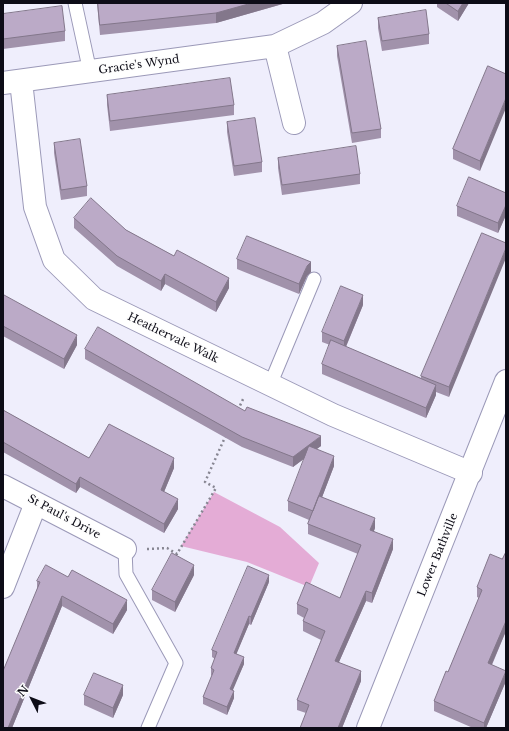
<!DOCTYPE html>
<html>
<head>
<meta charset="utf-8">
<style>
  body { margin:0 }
  #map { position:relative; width:509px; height:731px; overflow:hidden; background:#efeefc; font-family:"Libre Baskerville",serif }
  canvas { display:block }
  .frame { position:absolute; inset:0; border:4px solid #0d0c17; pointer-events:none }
  .north { position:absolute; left:12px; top:679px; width:40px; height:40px; -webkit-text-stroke:3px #fdfdfd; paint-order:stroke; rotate:312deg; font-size:11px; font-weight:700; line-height:16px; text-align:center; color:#0d0c17 }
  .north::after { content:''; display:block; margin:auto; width:14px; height:18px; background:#0d0c17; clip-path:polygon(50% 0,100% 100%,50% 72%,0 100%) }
</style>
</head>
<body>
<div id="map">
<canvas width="509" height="731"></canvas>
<div class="frame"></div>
<div class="north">N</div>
</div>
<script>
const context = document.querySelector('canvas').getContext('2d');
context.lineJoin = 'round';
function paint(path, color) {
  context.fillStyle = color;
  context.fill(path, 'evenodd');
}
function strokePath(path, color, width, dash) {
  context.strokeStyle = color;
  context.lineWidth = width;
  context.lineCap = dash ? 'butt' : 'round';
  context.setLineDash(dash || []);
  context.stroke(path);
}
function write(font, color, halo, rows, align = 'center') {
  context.font = font + ' "Libre Baskerville",serif';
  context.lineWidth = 3;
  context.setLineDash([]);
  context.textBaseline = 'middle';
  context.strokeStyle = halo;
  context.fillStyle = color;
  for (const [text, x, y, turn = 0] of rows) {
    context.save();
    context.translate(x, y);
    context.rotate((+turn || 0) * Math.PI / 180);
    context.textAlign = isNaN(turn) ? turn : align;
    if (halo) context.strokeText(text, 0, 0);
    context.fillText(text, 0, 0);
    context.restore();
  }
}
paint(new Path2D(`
  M214,492L280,527L319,563L309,587L247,562L181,546Z`), '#e4acd6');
const lane = new Path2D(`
  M75,3L90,72
  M270,385L314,279
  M125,549L126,574L176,663L148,728`);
const street = new Path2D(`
  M275,46L294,123
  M21,81L35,207L54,260L94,299L333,415L471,473
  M3,83L275,46L323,23L351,3
  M3,486L125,549
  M3,587L36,503`);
const secondary = new Path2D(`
  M368,728L506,381`);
strokePath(lane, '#9b99b8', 15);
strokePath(street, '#9b99b8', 24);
strokePath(secondary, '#9b99b8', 24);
strokePath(new Path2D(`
  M238,410L244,397
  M147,549L167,548L177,554L216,488L205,482L226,435`), '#878692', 2.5, [2, 3]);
strokePath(lane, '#fff', 13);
strokePath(street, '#fff', 22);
strokePath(secondary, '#fff', 22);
paint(new Path2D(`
  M97,3H286L216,23L100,35Z
  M437,3H469L458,21L437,7Z
  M3,14L65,31V41L3,49Z
  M378,18L429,34V44L382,51L378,28Z
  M337,46L381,129V138L352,143L337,56Z
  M488,66L480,171L453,159V149Z
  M107,95L234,105V115L110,131L107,105Z
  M227,122L262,162V172L234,176L227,132Z
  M54,143L87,186V196L61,200L54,153Z
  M278,158L360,174V184L282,195L278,168Z
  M506,193V215L498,233L457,216V206Z
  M74,218L126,230L174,256L229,288L216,312L165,284L161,291L117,266L74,228Z
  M482,233L449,397L436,392V395L426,418L322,374V364L330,345L322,342V332L363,305L346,347L421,378V376Z
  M237,259L311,272L307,276L299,294L237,269Z
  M3,297L77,345L64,369L3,336Z
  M85,349L245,411L321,446L316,449L334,466L322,497L375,528L374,531L393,549L372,603L366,601L339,662L361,681L342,728H300L306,713L297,710V700L321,640L303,631V621L304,618L297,614V604L340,598L358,554L308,534V524L309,520L288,511V501L305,458L293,467L242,447L85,359Z
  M3,410L89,458L174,468L164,492L178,509L164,533L80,487L76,493L3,452Z
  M506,552V631L492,665L506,681L486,728H473L434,711V701L448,672L479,598L477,597V587L502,559Z
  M194,575L175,612L152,600V590Z
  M37,581L127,610L113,634L62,606L12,728H3L37,589Z
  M269,582L251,625L249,624L236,654L244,664L232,690L234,698L227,715L203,704V697L212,676L211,675V668L215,659L212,657V650Z
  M84,695H123L113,718L84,705Z`), '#a192ab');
paint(new Path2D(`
  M252,3H286L216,23V13Z
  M463,3H469L458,21V11Z
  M506,98V108L480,171V161Z
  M506,205V215L498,233V223Z
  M506,248V258L449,397V387Z
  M311,262V272L307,276L299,294V284L307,266Z
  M165,274V284L161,291V281Z
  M229,278V288L216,312V302Z
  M363,295V305L344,351V341Z
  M77,335V345L64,369V359Z
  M436,385V395L426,418V408Z
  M321,436V446L293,467V457Z
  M334,456V466L313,521V511Z
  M174,458V468L161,499V490Z
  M80,477V487L76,493V484Z
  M178,499V509L164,533V524Z
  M375,518V528L370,540V530Z
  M393,539V549L372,603V593Z
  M194,565V575L175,612V602Z
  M269,575V582L251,625V617Z
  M366,591V601L335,671V661Z
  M62,596V606L12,728H8Z
  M127,600V610L113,634V624Z
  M249,616V624L234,660V653Z
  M506,621V631L488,673V663Z
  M244,657V664L230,697V689Z
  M361,671V681L342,728H338Z
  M506,671V681L486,728H484V723Z
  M123,685V695L113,718V708Z
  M234,691V698L227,715V707Z`), '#83778b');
const building = new Path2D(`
  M98,3H252L216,13L100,25Z
  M446,3H463L458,11Z
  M62,6L65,31L3,39V14Z
  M426,10L429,34L382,41L378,18Z
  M366,41L381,129L352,133L337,46Z
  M488,66L506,74V98L480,161L453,149Z
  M230,78L234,105L110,121L107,95Z
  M255,118L262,162L234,166L227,122Z
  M80,139L87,186L61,190L54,143Z
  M356,146L360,174L282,185L278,158Z
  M469,177L506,193V205L498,223L457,206Z
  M91,198L126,230L174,256L177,250L229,278L216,302L165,274L161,281L117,256L74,218Z
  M482,233L506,243V248L449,387L421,376Z
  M247,236L311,262L307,266L299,284L237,259Z
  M341,286L363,295L344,341L322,332Z
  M4,295L77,335L64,359L3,326V297Z
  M98,327L245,411L247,407L321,436L293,457L242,437L85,349Z
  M331,340L436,385L426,408L322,364Z
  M3,410L89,458L109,424L174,458L161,490L178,499L164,524L80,477L76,484L3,442Z
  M309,446L334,456L313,511L288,501Z
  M319,496L375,518L370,530L393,539L372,593L366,591L335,661L361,671L338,728H300L309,705L297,700L325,631L303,621L308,609L297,604L306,582L340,598L361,545L308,524Z
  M506,552V621L488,663L506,671L484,723L434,701L446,671L448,672L482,590L477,587L490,554L502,559Z
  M172,553L194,565L175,602L152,590Z
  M46,565L68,577L72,570L127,600L113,624L62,596L8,728H3V671L40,582L37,581Z
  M248,566L269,575L251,617L249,616L234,653L244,657L230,689L234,691L227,707L203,697L214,670L211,668L217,652L212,650Z
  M94,673L123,685L113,708L84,695Z`);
paint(building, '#bbaac7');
strokePath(building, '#83778b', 1);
write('11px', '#0d0c17', '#fdfdfd', [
  ["Gracie's Wynd",139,65,-8],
  ["Heathervale Walk",173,338,26],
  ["St Paul's Drive",64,517,28],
  ["Lower Bathville",438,555,-68]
]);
</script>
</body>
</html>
